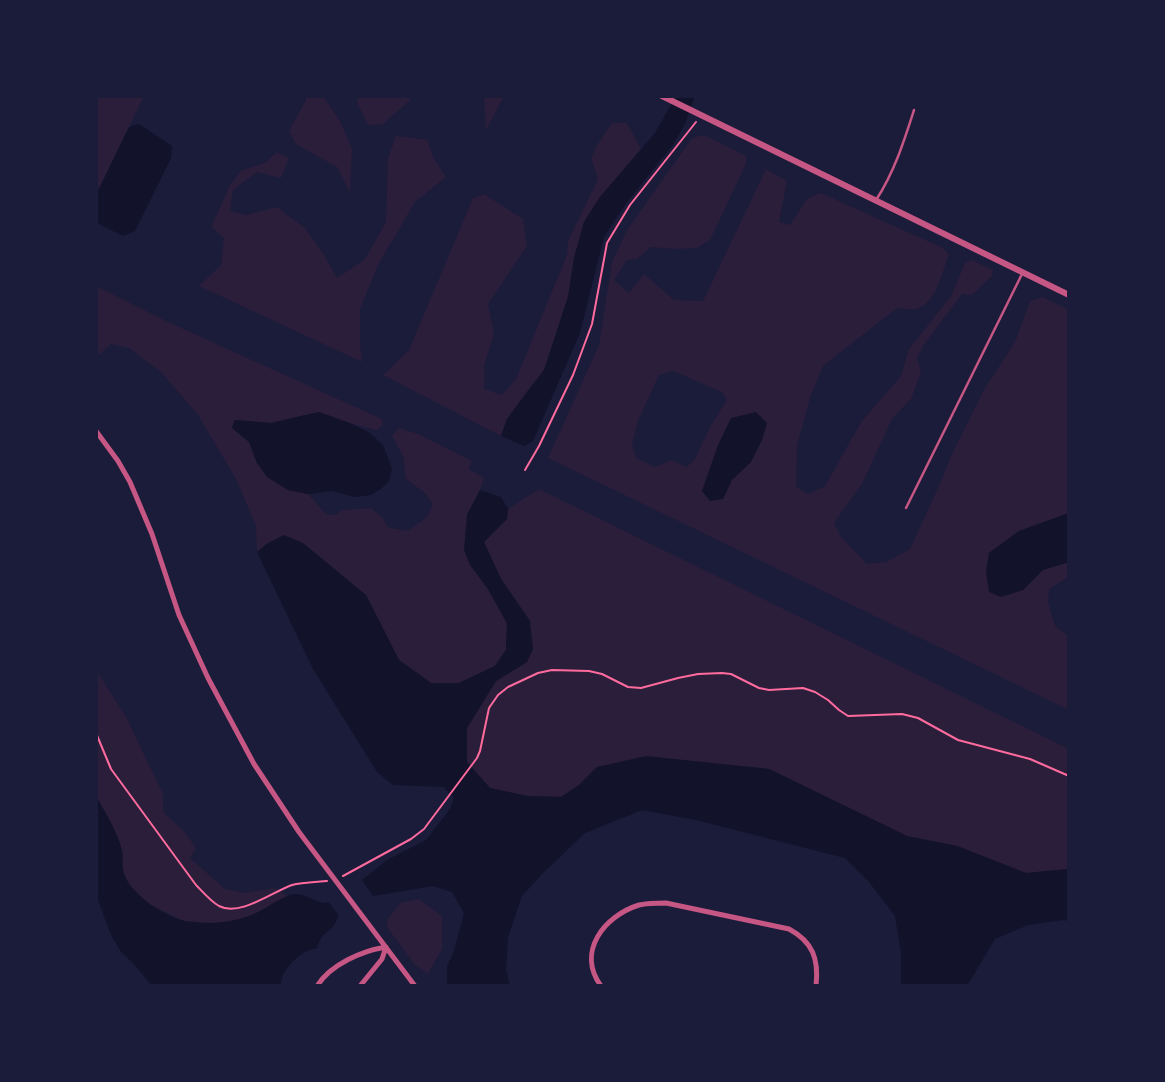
<!DOCTYPE html>
<html>
<head>
<meta charset="utf-8">
<style>
  body { margin:0 }
  #map { position:relative; width:1165px; height:1082px; overflow:hidden; background:#1b1b3a; font-family:Lato,sans-serif }
  canvas { display:block }
  .frame { position:absolute; inset:0; border:98px solid #1b1b3a; pointer-events:none }
</style>
</head>
<body>
<div id="map">
<canvas width="1165" height="1082"></canvas>
<div class="frame"></div>
</div>
<script>
const context = document.querySelector('canvas').getContext('2d');
context.lineJoin = 'round';
function paint(path, color) {
  context.fillStyle = color;
  context.fill(path, 'evenodd');
}
function strokePath(path, color, width, dash) {
  context.strokeStyle = color;
  context.lineWidth = width;
  context.lineCap = dash ? 'butt' : 'round';
  context.setLineDash(dash || []);
  context.stroke(path);
}
paint(new Path2D(`
  M96,96H144L96,195Z
  M307,96H323L340,121L352,149L350,193L337,167L296,144L289,131L305,102Z
  M359,96H412L408,102L383,124L368,125L357,102Z
  M484,96H504L486,130Z
  M612,123H627L641,149L600,197L584,222L574,258L568,297L544,370L527,391L507,419L501,436L383,375L409,350L473,198L484,194L523,219L527,246L488,304L494,334L484,366V389L502,395L516,379L567,255L568,241L598,179L591,159L596,147Z
  M704,135L746,156V164L710,240L697,248L674,249L651,247L637,259L627,260L614,280L629,293L644,274L674,300L703,301L766,169L787,181L779,222L790,225L807,199L821,193L943,248L949,254C943,270 937,299 921,307C914,311 905,309 897,308L823,366L810,398L797,446L796,486L808,494L825,486L861,422L901,376L909,349L951,296L965,263L971,260L993,270L992,276L972,295L962,294L923,346L917,358L921,372L911,399L892,419L862,484L834,523L841,537L867,564L886,562L910,549L943,477L950,458L985,388L1015,342L1030,301L1043,297L1069,310V513L1019,531L989,553L1023,590L1043,570L1069,562V577L1049,589L1048,602L1055,626L1069,637V710L548,458L599,345L612,262L627,230L692,138ZM673,371L722,392L727,400L710,427L695,459L687,467L671,460L655,467L636,458L632,444L638,421L659,375Z
  M396,136L427,140L434,159L446,177L415,202L378,265L360,309V345L362,362L199,286L221,265L224,238L211,227L230,185L242,170L265,163L277,152L289,158L281,178L257,172L233,190L230,211L246,215L277,207L305,228L324,255L337,278L365,259L386,222L388,158Z
  M96,286L168,322L382,419L383,425L376,430L352,424L319,412L271,423L235,420L232,428L249,442L257,463L288,490L308,494L326,514L335,515L342,510L371,508L383,518L387,527L408,531L427,517L433,504L425,493L405,478L404,458L392,436L399,428L418,434L472,461L469,469L484,478L480,490L467,515L470,565L488,589L507,624L506,650L495,666L459,683H431L399,660L366,595L268,543L257,552L256,526L236,479L198,415L161,372L129,348L111,344L96,357Z
  M539,489L1069,749V869L1026,873L957,846L907,836L769,769L745,766L597,767L579,785L561,797L527,796L490,788L467,762V728L496,681L527,662L530,621L501,579L484,542L507,519L508,509Z
  M96,670L126,717L163,794V812L184,831L196,848L190,858L225,889L245,893L274,888L287,896L251,916L230,922L214,923L184,921L149,904L131,887L126,878L122,868L123,853L120,844L96,796Z
  M419,899L442,916V949L428,974L415,965L387,927L388,919L400,903Z`), '#2a1e3b');
paint(new Path2D(`
  M676,96H695L684,126L672,146L624,206L604,237L580,333L533,441L524,446L501,436L507,419L544,370L568,297L574,258L584,222L600,197L655,133Z
  M139,124L172,146L171,158L135,231L123,236L99,224L96,220V195L129,127Z
  M319,412L352,424L370,433L383,445L392,469L389,481L382,488L371,495L354,497L333,491L308,494L288,490L267,477L257,463L249,442L232,428L235,420L271,423Z
  M756,412L767,423L762,440L751,462L732,480L723,499L710,501L702,491L718,445L731,418Z
  M480,490L501,497L508,509L507,519L484,542L501,579L530,621L533,649L527,662L496,681L467,728V762L490,788L527,796L561,797L579,785L597,767L646,756L769,769L907,836L957,846L1026,873L1069,869V921L1063,920L1028,925L995,939L967,986H901V953L895,916L869,882L845,858L696,820L642,810L585,833L542,874L522,896L508,937L506,970L510,986H447V967L454,951L464,913L452,892L433,886L373,896L362,880L387,860L426,840L450,809L454,798L444,787L393,785L377,772L313,669L257,552L268,543L284,535L303,543L366,595L399,660L431,683H459L495,666L506,650L507,623L488,589L470,565L464,550L467,515Z
  M1069,513V562L1043,570L1023,590L1001,597L989,592L986,571L989,553L1019,531Z
  M96,796C105,812 116,829 121,847C124,857 121,867 125,877C134,896 165,917 185,921C207,925 229,923 249,916C264,911 275,900 290,895C305,890 318,907 329,902L338,915C335,931 324,931 320,940C318,943 318,946 317,948C313,949 308,950 305,952C294,958 280,973 281,986H152L133,963L121,952L111,935L96,895Z`), '#12122b');
strokePath(new Path2D(`
  M525,470L539,446L573,375L592,324L607,243L630,205L696,122
  M96,733L111,769L196,885C203,892 210,901 219,906C240,917 272,892 292,885C302,882 316,882 327,881
  M343,876L411,839L424,829L477,758L480,751L489,708L498,695L508,687L538,673L552,670L589,671L602,674L628,687L641,688L678,678L698,674L722,673L731,674L759,688L769,690L803,688L815,692L828,700L839,710L848,716L902,714L918,718L958,740L1030,759L1069,776`), '#ff6b9d', 2);
strokePath(new Path2D(`
  M876,200C894,173 904,141 914,110
  M906,508L1022,274`), '#c65784', 2.5);
strokePath(new Path2D(`
  M96,431L118,461L130,482L152,534L179,615L208,678L254,764L299,832L415,986
  M317,986C331,964 362,951 386,947L382,959L360,986
  M601,986C576,952 604,916 639,905C648,903 657,903 666,903L789,929C813,942 819,959 816,986`), '#c65784', 5);
strokePath(new Path2D(`
  M662,96L1069,295`), '#c65784', 6);
</script>
</body>
</html>
